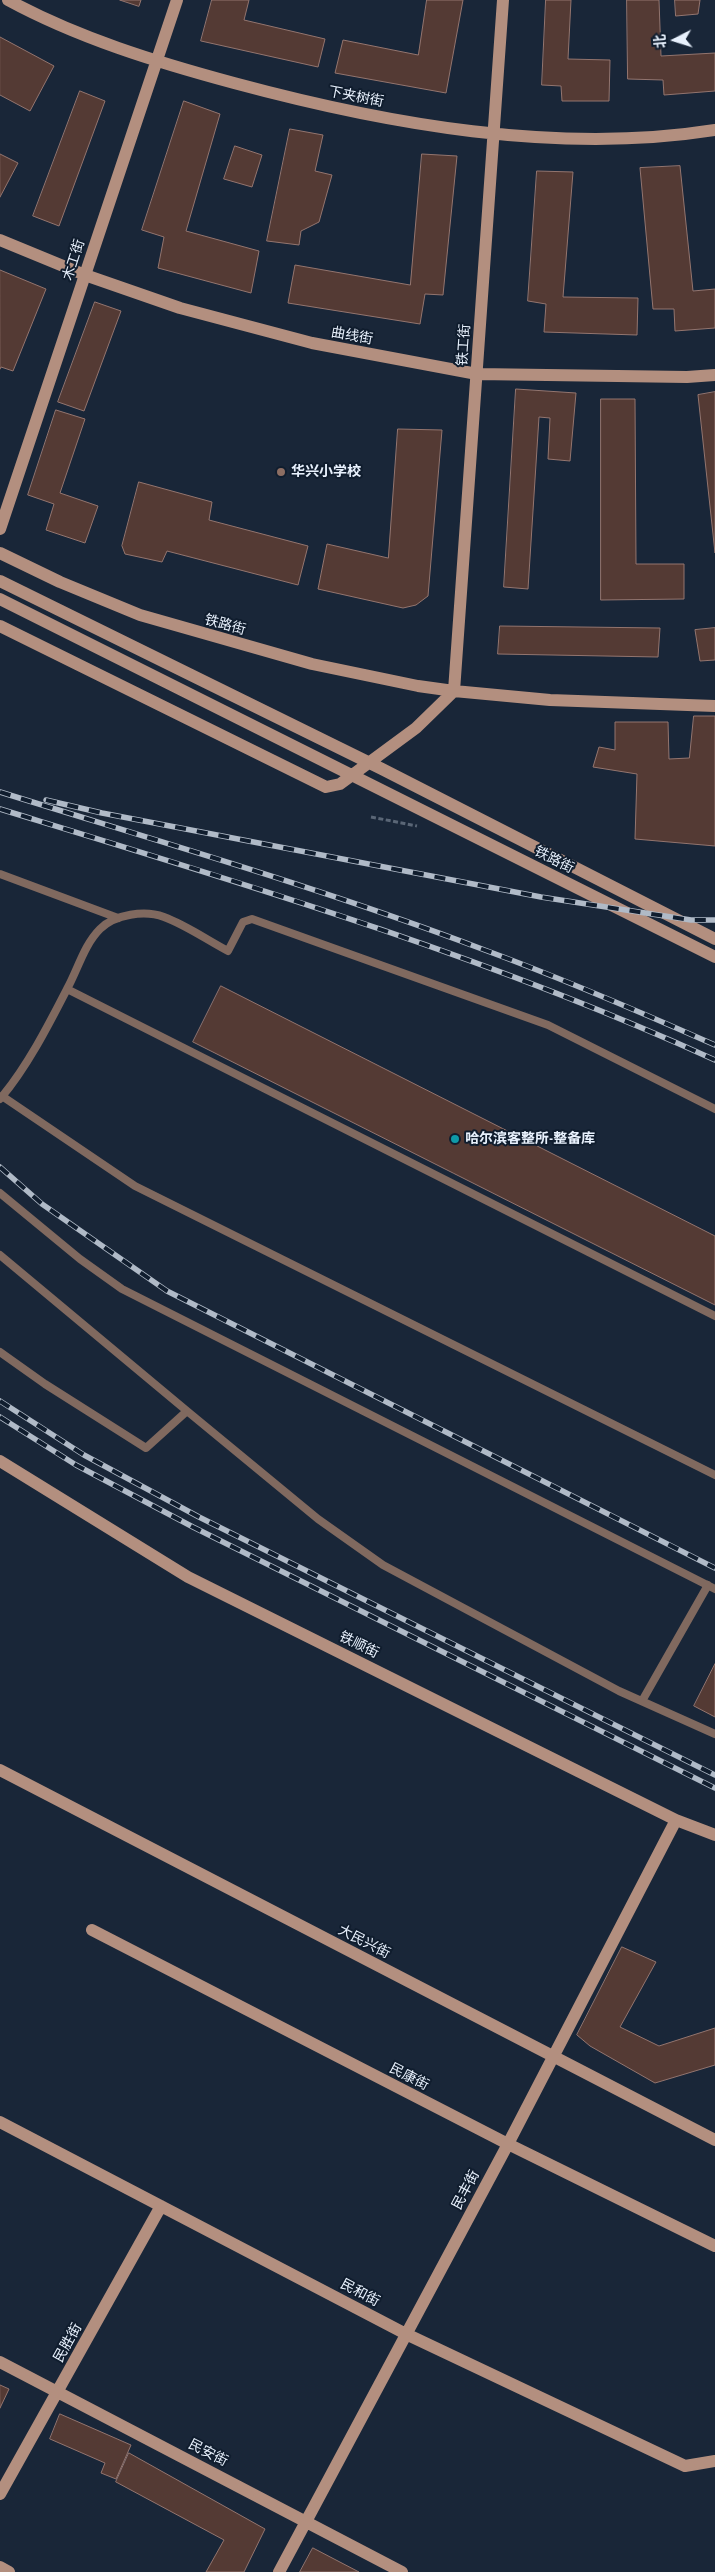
<!DOCTYPE html>
<html>
<head>
<meta charset="utf-8">
<style>
  body { margin:0 }
  #map { position:relative; width:715px; height:2572px; overflow:hidden; background:#192638; font-family:"PT Sans Narrow","Noto Sans SC",sans-serif }
  canvas { display:block }
  .north { position:absolute; left:650px; top:15px; width:50px; height:50px; -webkit-text-stroke:4px #101d2e; paint-order:stroke; rotate:265deg; font-size:14px; font-weight:700; line-height:20px; text-align:center; color:#e8f1fd }
  .north::after { content:''; display:block; margin:auto; width:18px; height:22px; background:#e8f1fd; clip-path:polygon(50% 0,100% 100%,50% 72%,0 100%) }
</style>
</head>
<body>
<div id="map">
<canvas width="715" height="2572"></canvas>
<div class="north">北</div>
</div>
<script>
const context = document.querySelector('canvas').getContext('2d');
context.lineJoin = 'round';
function paint(path, color) {
  context.fillStyle = color;
  context.fill(path, 'evenodd');
}
function strokePath(path, color, width, dash) {
  context.strokeStyle = color;
  context.lineWidth = width;
  context.lineCap = dash ? 'butt' : 'round';
  context.setLineDash(dash || []);
  context.stroke(path);
}
function write(font, color, halo, rows, align = 'center') {
  context.font = font + ' "PT Sans Narrow","Noto Sans SC",sans-serif';
  context.lineWidth = 4;
  context.setLineDash([]);
  context.textBaseline = 'middle';
  context.strokeStyle = halo;
  context.fillStyle = color;
  for (const [text, x, y, turn = 0] of rows) {
    context.save();
    context.translate(x, y);
    context.rotate((+turn || 0) * Math.PI / 180);
    context.textAlign = isNaN(turn) ? turn : align;
    if (halo) context.strokeText(text, 0, 0);
    context.fillText(text, 0, 0);
    context.restore();
  }
}
const building = new Path2D(`
  M120,0H141L139,6Z
  M212,0H249L244,20L325,39L318,67L201,41Z
  M427,0H463L446,93L335,73L343,40L418,55Z
  M546,0H571L568,59L610,60L609,101H562L561,86L542,85Z
  M627,0H659L661,56L715,53V91L664,95L663,80L628,79Z
  M675,0H700L698,14L676,16Z
  M0,37L54,66L30,111L0,95Z
  M80,91L105,101L59,226L33,216Z
  M184,101L220,114L186,231L259,251L251,293L158,268L164,237L142,230Z
  M290,129L323,135L315,171L332,175L319,222L301,231L299,245L267,241Z
  M235,146L262,155L252,187L224,179Z
  M0,154L18,163L0,197Z
  M422,154L457,156L443,295L425,294L420,324L288,303L295,265L410,285Z
  M680,166L693,291L715,289V328L675,331L674,309H653L640,168Z
  M537,171L573,172L563,297L638,298L637,335L544,332L546,304L528,301Z
  M0,270L46,289L13,371L1,367L0,369Z
  M95,302L121,311L84,411L58,402Z
  M516,389L576,393L570,461L548,459L550,418L539,417L528,589L504,587Z
  M715,392V553L698,395Z
  M601,399H635L636,564H684V599L601,600Z
  M56,410L85,419L60,493L98,506L85,543L46,530L54,504L28,495Z
  M398,429L442,430L428,596L416,605L403,608L318,589L327,544L388,558Z
  M139,482L212,502L209,520L308,546L298,585L167,551L162,562L125,554L122,546Z
  M500,626L660,628L658,657L498,654Z
  M715,628V660L700,661L695,630Z
  M694,716H715V846L635,839L637,774L593,767L599,747L615,750V722H668L669,759L689,758Z
  M221,986L715,1236V1305L193,1042Z
  M715,1664V1717L694,1706Z
  M622,1947L656,1962L620,2027L659,2046L715,2028V2065L655,2083L590,2046L577,2035Z
  M0,2385L9,2389L0,2408Z
  M60,2414L131,2445L116,2479L101,2473L105,2463L50,2439Z
  M129,2453L265,2529L244,2572H206L224,2540L116,2482Z
  M313,2548L359,2572H300Z`);
paint(building, '#543a34');
strokePath(building, '#93756f', 1);
strokePath(new Path2D(`
  M371,817L417,826`), '#5a6676', 3, [5, 2.5]);
strokePath(new Path2D(`
  M0,874L118,918
  M67,989L715,1316
  M2,1096L135,1186L715,1475
  M0,1099C27,1067 48,1026 67,989C78,969 84,945 100,929C115,914 145,910 164,917C186,925 207,940 228,951L243,922L252,919L548,1025L715,1109
  M0,1193L80,1259L122,1289L715,1589
  M0,1255L187,1411
  M0,1352L45,1384L146,1448L187,1411L318,1519L383,1565L619,1691L715,1734
  M642,1701L708,1585`), '#80695f', 8);
strokePath(new Path2D(`
  M8,0C78,38 156,62 234,83C386,124 558,155 715,130
  M0,240L85,275L180,308L312,343L477,374L687,377L715,375
  M0,529L177,0
  M0,553L60,582L140,615L312,664L418,686L454,691L550,700L715,706
  M0,581L382,769L715,939
  M0,599L715,957
  M0,626L326,787L340,784L416,728L454,691
  M454,691L503,0
  M0,1461L188,1577L676,1820L715,1835
  M0,1770L715,2140
  M92,1930L508,2144L715,2246
  M0,2122L406,2334L685,2466L715,2461
  M0,2362L402,2572
  M0,2494L161,2206
  M0,2567L9,2572
  M279,2572L508,2144L676,1820`), '#b38f7f', 12);
const rail = new Path2D(`
  M0,792C161,842 324,889 482,949C561,978 638,1011 715,1045
  M46,800L102,813L541,897L691,920H715
  M0,809C242,883 484,955 715,1060
  M0,1167L42,1204L167,1291L715,1568
  M0,1401L84,1455L199,1517L715,1775
  M0,1417L76,1465L193,1527L715,1788`);
strokePath(rail, '#b0bac7', 5.5);
strokePath(rail, '#101d2e', 4, [11]);
for (const [x, y, r, color] of [
  [281,472,5,"#8d6e63"],
  [455,1139,5,"#0f9aa8"]
]) {
  const dot = new Path2D();
  dot.arc(x, y, r, 0, 2 * Math.PI);
  context.fillStyle = color;
  context.fill(dot);
  strokePath(dot, '#101d2e', 2);
}
write('14px', '#e8f1fd', '#101d2e', [
  ["下夹树街",356,97,11],
  ["木工街",74,260,-72],
  ["曲线街",352,336,10],
  ["铁工街",464,345,-86],
  ["铁路街",225,625,15],
  ["铁路街",554,860,27],
  ["铁顺街",359,1645,26],
  ["大民兴街",364,1942,27],
  ["民康街",409,2077,27],
  ["民丰街",466,2190,-62],
  ["民和街",360,2293,28],
  ["民胜街",68,2343,-61],
  ["民安街",208,2453,27]
]);
write('bold 14px', '#e8f1fd', '#101d2e', [
  ["华兴小学校",291,472],
  ["哈尔滨客整所-整备库",465,1139]
], 'left');
</script>
</body>
</html>
